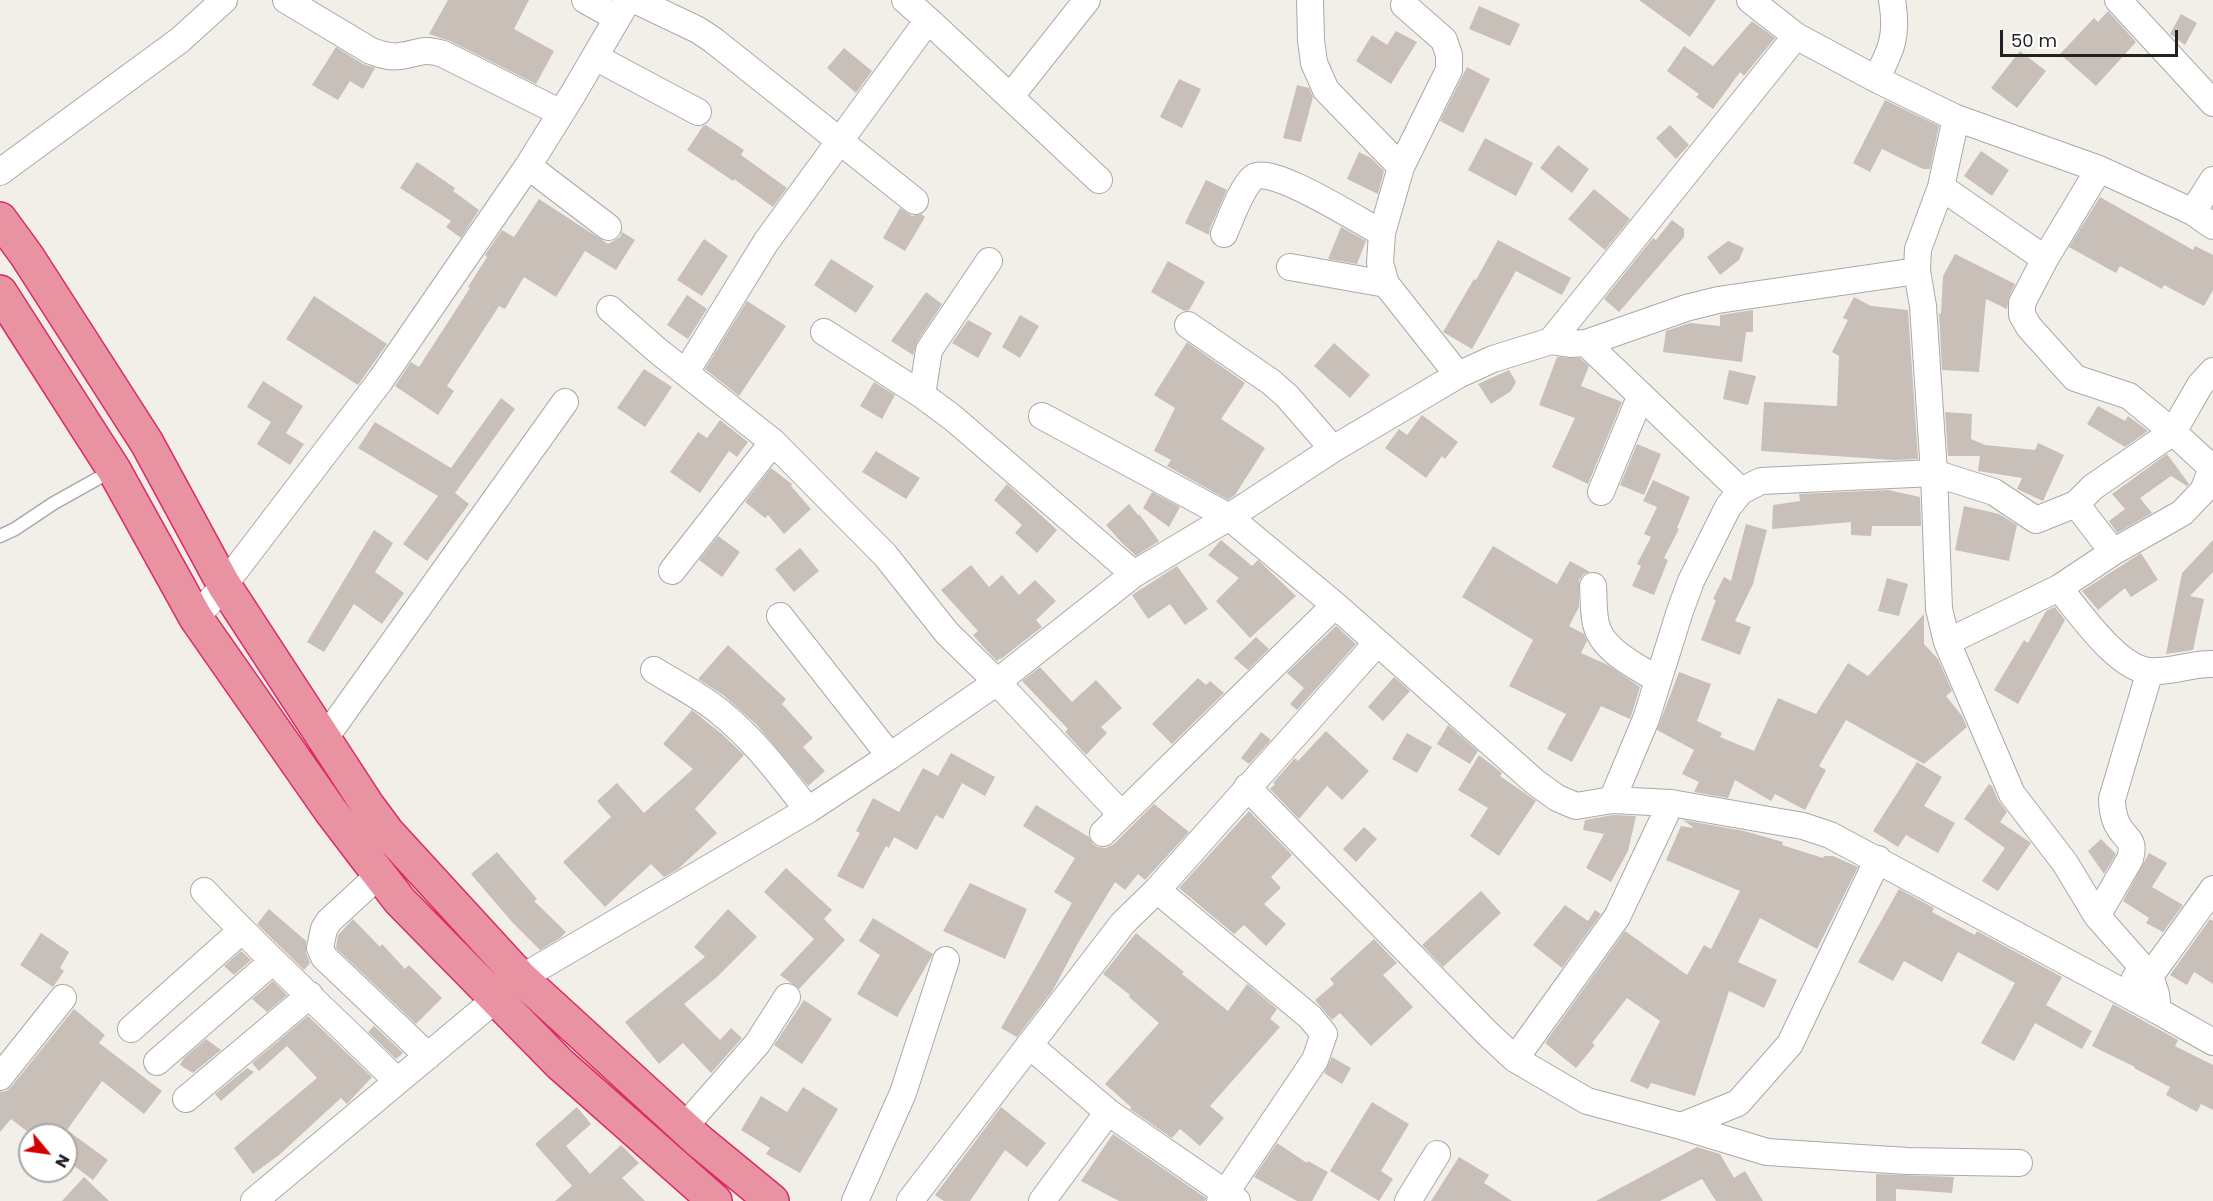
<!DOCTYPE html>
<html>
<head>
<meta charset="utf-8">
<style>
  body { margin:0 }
  #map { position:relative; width:2213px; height:1201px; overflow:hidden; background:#f2efe9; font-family:Poppins,sans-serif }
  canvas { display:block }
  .north { position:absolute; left:18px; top:1123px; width:60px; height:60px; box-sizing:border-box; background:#fff; border:2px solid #a7a7a7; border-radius:50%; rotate:119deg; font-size:16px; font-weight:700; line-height:24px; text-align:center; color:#222 }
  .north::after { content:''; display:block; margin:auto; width:21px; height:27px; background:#d40000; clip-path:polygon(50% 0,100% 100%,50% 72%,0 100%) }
  .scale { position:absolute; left:2000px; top:30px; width:178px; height:27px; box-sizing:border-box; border:3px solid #222; border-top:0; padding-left:8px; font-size:18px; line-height:21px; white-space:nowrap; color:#222; -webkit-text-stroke:4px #fff; paint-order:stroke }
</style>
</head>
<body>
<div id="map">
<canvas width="2213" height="1201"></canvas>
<div class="north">N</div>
<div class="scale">50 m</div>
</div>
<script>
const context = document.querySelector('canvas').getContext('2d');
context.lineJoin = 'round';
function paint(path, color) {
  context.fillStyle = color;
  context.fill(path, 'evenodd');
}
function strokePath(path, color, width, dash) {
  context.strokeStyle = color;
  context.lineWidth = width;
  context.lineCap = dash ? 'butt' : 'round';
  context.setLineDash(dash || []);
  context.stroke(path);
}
paint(new Path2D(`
  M448,0H529L514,29L554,51L536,84L450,41L429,34Z
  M1639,0H1716L1690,37Z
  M1479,6L1520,24L1510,46L1469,29Z
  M2108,11L2136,42L2096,86L2060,54L2094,18L2098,22Z
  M2181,14L2197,23L2185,45L2170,34Z
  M1752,21L1775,38L1744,76L1740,72L1713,109L1696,97L1699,94L1667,71L1684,46L1713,66Z
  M1396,31L1417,42L1391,84L1356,61L1372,35L1387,45Z
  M336,47L363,64L375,68L363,89L350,81L338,100L312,85Z
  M844,48L872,71L856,93L827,68Z
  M2020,51L2046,71L2017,108L1991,88Z
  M1467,67L1490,79L1463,133L1440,121Z
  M1179,79L1201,89L1182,128L1160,117Z
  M1297,85L1309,88L1313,97L1301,142L1283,138Z
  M1885,100L1939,126L1930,169H1923L1882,149L1870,172L1853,163Z
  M706,125L744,150L741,155L787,188L773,207L734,179L733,181L687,150L703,126Z
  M1670,125L1689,145L1676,159L1656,138Z
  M1485,138L1533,163L1516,196L1468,170Z
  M1558,145L1589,169L1572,193L1540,168Z
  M1981,151L2009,170L1992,196L1964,176Z
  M1359,152L1371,158L1384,171L1378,194L1347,179Z
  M417,162L455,188L453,191L479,210L461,238L446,227L451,221L400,188Z
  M1206,180L1227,190L1210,228L1209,235L1185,223Z
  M1594,189L1630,219L1605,250L1568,219Z
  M2100,197L2193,250L2195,246L2213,255V290L2204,306L2164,285L2162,289L2120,266L2116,273L2069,247Z
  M539,199L608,244L620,237L622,232L635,240L616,270L585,251L556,297L524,277L505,309L499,306L447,386L454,391L438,415L395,386L411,362L419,367L470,288L468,287L487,257L485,255L502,230L514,237Z
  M900,208L912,216L921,214L925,217L905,251L883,238Z
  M1672,220L1684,229V237L1619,312L1604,299L1653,238L1656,240Z
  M1341,227L1366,241L1357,264L1328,259Z
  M704,239L728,256L702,296L677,280Z
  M1498,240L1571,278L1562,295L1516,271L1472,349L1443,332L1474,279L1476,280Z
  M1728,241L1744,248L1739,260L1720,275L1707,257Z
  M1955,254L2015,284L2009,297L2007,309L1986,299L1979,372L1942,370L1939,313L1941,314L1943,276Z
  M831,259L874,286L856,313L814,285Z
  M1168,261L1205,282L1189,310L1184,311L1151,292Z
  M926,292L942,304L917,342L913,355L891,341Z
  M687,295L707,309L688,339L667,325Z
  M314,296L387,344L358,385L286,339Z
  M1854,297L1871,306L1908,310L1918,459L1894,460L1761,451L1764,402L1837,406L1839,356L1832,352L1848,320L1843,318Z
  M747,301L786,326L739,396L705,369Z
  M1753,310V332H1746L1742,362L1663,352L1666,331L1690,323L1720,326V315Z
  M1020,315L1039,326L1020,358L1002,347Z
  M968,320L992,333L978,358L952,343Z
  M1187,342L1245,383L1221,419L1265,448L1235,495L1228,500L1167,466L1171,460L1154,451L1175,408L1154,395Z
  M1334,343L1370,375L1350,398L1314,366Z
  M1557,357L1580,358L1589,366L1581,386L1622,402L1588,484L1552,467L1575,418L1539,405Z
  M644,369L672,387L645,427L617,408Z
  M1509,370L1516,382L1511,391L1491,404L1478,384Z
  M1729,370L1756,376L1748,405L1723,399Z
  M263,381L303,406L286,433L304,444L290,465L257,444L271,422L247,407Z
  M874,382L895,395L882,419L860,406Z
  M501,398L515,409L455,493L469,504L427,561L403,544L438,496L358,448L375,422L451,468Z
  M2098,406L2125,421L2128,416L2148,431L2125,447L2087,424Z
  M1945,412L1972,414L1971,439L1985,445L2035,450L2038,443L2064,455L2043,501L2017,489L2022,478L1978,471L1980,456H1948Z
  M1422,415L1458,442L1445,459L1442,456L1426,478L1385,448L1399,429L1407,435Z
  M720,420L748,442L737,457L729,451L700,493L670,472L698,432L707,438Z
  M1637,444L1661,454L1644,495L1620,485Z
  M876,451L920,478L906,499L862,472Z
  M2167,454L2189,484L2187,486L2171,476L2140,498L2152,513L2117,533L2109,521L2125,509L2112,494Z
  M771,468L792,484L791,486L811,509L784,534L768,515L765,518L745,502Z
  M1653,480L1690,497L1677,528L1679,529L1664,558L1668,560L1654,595L1632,586L1641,566L1637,564L1651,537L1644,534L1657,507L1643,501Z
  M1007,484L1057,530L1037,553L1015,533L1022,525L994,500Z
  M1888,490L1920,497L1921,526H1872L1871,536L1851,535V522L1772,529L1773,505L1800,501L1799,494Z
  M1152,492L1180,507L1169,527L1143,508Z
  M1129,504L1139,516V514L1159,541L1136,556L1122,543L1106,525Z
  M1964,506L1999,514L2017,525L2009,561L1955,550Z
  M1746,524L1767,530L1753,584L1735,621L1751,627L1740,655L1701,640L1716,600L1713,599L1724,577L1731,581Z
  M374,530L393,543L375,572L404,593L382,624L354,604L324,652L307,642Z
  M718,536L740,552L722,577L699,560Z
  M1221,540L1252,566L1258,560L1296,596L1250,638L1216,601L1239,578L1208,555Z
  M2213,540V572L2190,596L2204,599L2193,650L2166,654L2182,573Z
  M1493,546L1557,584L1570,561L1590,572L1584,574L1579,580V607L1569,626L1584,634L1587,641L1581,653L1608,665L1640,687L1630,719L1601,706L1572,762L1547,749L1566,714L1509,686L1533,640L1462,597Z
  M800,548L819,571L794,592L775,569Z
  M2141,553L2158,580L2131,597L2125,588L2098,610L2082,591Z
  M971,565L989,587L1002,575L1019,595L1035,580L1056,601L1036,620L1042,627L1001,659L1000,658L997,661L987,651L973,635L978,631L941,590Z
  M1177,566L1208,609L1185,625L1170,604L1148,619L1132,595Z
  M1887,578L1908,584L1899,616L1878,611Z
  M2055,607L2065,620L2018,704L1994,690L2024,640L2028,643L2046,611Z
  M1924,614V644L1938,659L1952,691L1946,696L1962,716L1967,727L1924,764L1846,720L1819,766L1826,770L1805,810L1775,794L1771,801L1735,780L1728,798L1694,792L1699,782L1682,774L1694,750L1657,730L1679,672L1711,684L1697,721L1722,733L1720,737L1754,751L1778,698L1816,714L1848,663L1868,676Z
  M1336,626L1356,644L1297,710L1290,704L1304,688L1287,673Z
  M1256,637L1269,649L1248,670L1234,658Z
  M728,645L786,699L782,704L813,738L803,747L825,771L808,786L756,724L723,695L698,679Z
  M1040,667L1072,702L1096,680L1122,708L1101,727L1107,733L1086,755L1065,732L1068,729L1022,681Z
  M1394,677L1410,691L1383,721L1368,707Z
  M1198,678L1206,685L1210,681L1224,693L1172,744L1152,724Z
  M692,710L723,735L744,755L695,809L717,833L678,869L664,877L651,864L605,907L563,862L611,817L597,801L617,783L644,813L693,769L663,744Z
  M1448,725L1478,751L1470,764L1437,744Z
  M1326,731L1369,771L1342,800L1327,786L1299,819L1270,789L1275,784L1273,783L1295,758L1298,761Z
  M1261,732L1271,740L1249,764L1241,758Z
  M1407,733L1432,747L1417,773L1392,759Z
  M951,753L995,777L985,796L962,783L943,819L936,815L917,850L894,837L889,848L886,846L863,889L837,876L860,833L856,831L873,798L899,812L923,768L938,776Z
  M1479,755L1502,773L1500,776L1536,801L1499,856L1470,836L1488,808L1458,790Z
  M1917,762L1942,777L1924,806L1955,823L1938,853L1906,835L1898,847L1873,831Z
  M1989,784L1992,786L1998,800L2007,812L2000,822L2031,843L1998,891L1982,881L2005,848L1964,819Z
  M1154,804L1189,832L1145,880L1138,874L1125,890L1115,882L1078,943L1053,990L1017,1037L1001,1028L1072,903L1054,892L1075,858L1023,826L1036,805L1089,837L1093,844L1098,847L1106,848L1114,844Z
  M1249,811L1292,855L1271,877L1281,888L1264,904L1286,924L1266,946L1244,925L1234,934L1179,888Z
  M1613,815L1636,816L1628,851L1611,882L1586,868L1604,834L1583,830L1585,820Z
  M1683,820L1744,831L1783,842L1782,845L1823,858L1824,856H1833L1858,867L1817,949L1760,918L1738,962L1777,980L1764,1008L1729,991L1695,1096L1651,1083L1648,1089L1630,1081L1660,1021L1627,998L1592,1043L1595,1045L1576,1068L1545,1043L1625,931L1687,975L1704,945L1711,949L1740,891L1666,860L1681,826L1694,828Z
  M1364,827L1377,839L1356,862L1343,849Z
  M2101,839L2116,854L2104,874L2088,851Z
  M497,852L537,899L534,901L566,932L560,938L540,950L512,922L471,874Z
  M2149,853L2167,863L2152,887L2183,905L2163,932L2146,923L2149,918L2123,901Z
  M786,868L832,910L824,919L845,940L799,989L780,975L814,939L764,892Z
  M970,883L1027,909L1005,959L943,931Z
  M1899,889L1934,908L1932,912L1975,935L1977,931L2062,977L2046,1005L2092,1031L2082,1049L2035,1023L2014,1061L1981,1043L2015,983L1958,952L1942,982L1904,961L1893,981L1858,962Z
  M1481,891L1501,913L1443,967L1422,945Z
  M1565,905L1588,921L1595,910L1601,914L1562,968L1533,945Z
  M269,909L306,941V953L310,963L304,970L257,924Z
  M728,909L757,937L717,977L684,1004L720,1040L731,1028L742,1038L711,1073L683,1043L659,1064L625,1022L705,957L694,947Z
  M873,918L933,954L897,1017L857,994L880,955L859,941Z
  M353,919L380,947L382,944L405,969L409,965L442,998L416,1024L336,948L338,935Z
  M2210,919L2213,921V984L2194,972L2187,985L2170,975Z
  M41,933L69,952L60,968L64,971L53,987L20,965Z
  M1136,933L1184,972L1182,974L1228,1011L1247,984L1277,1009L1270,1019L1280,1027L1210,1106L1224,1118L1200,1146L1180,1129L1172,1138L1130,1109L1131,1107L1105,1084L1159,1023L1129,997L1130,995L1103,974Z
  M1374,939L1397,963L1383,975L1413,1007L1371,1046L1340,1013L1332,1020L1315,1000L1334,984L1330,979Z
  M241,951L251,960L234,975L224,966Z
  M273,981L287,995L267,1012L252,999Z
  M804,1000L832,1019L802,1064L774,1045Z
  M2113,1004L2178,1040L2175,1046L2213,1065V1110L2201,1104L2197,1112L2166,1095L2170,1087L2134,1068L2135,1067L2092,1046Z
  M74,1009L105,1035L99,1043L162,1091L144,1114L102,1081L67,1130L108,1160L93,1180L66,1160V1131L63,1135H32L11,1119L0,1132V1092L6,1091L12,1086Z
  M308,1016L372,1077L347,1104L341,1098L279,1155L253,1174L234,1148L317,1078L287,1046L259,1071L252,1063Z
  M374,1026L403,1053L396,1059L368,1032Z
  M206,1039L221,1050L193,1073L180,1065L184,1058Z
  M1332,1057L1351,1068L1342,1084L1324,1073Z
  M247,1068L254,1072L221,1101L215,1094Z
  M803,1087L838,1109L800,1173L766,1154L770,1148L741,1130L761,1096L787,1112Z
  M1372,1102L1409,1124L1381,1171L1393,1179L1379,1201L1330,1171Z
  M577,1107L591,1124L566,1146L590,1174L621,1145L639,1163L622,1178L645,1201H555L572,1186L535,1144Z
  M1001,1107L1046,1143L1027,1167L1005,1150L970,1201H944L935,1195Z
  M1113,1134L1206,1198L1205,1201H1119L1081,1181Z
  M1277,1143L1307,1163L1308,1161L1328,1172L1312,1201H1297L1254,1177Z
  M1697,1147L1720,1154L1734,1178L1745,1171L1763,1201H1716L1702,1179L1660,1201H1596Z
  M1459,1157L1489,1175L1484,1183L1512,1201H1431Z
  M1876,1174L1954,1177L1952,1193L1896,1189V1201H1876Z
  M84,1177L109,1201H62Z`), '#c7bfb8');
const lane = new Path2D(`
  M0,536L15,529L54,503L113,470`);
const street = new Path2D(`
  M286,0L371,51C380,54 390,58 400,56C419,54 421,47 443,54L561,113
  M585,0L617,18
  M635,0L698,30L713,40L915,201
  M1310,0L1311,40L1314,63L1326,90L1401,167
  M2118,0L2213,103
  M1404,5L1444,40L1449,55V70L1401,167L1382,233L1380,263L1386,284L1458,375
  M928,20L1099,180
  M1796,36L1876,79L1956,118L2099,169L2193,212L2213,180
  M595,57L698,112
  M1876,79C1892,49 1898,35 1892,0
  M1010,97L1087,0
  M1956,118L1941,187L1918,249L1917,271L1923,306L1934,473L1939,609L1947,642L2012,794L2065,863L2097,916L2150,976L2156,994L2158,1011L2213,1042
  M528,166L608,227
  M0,172L180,40L224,0
  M1941,187L2045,259
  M2193,212L2213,226
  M1224,234C1230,220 1242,186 1254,177C1272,165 1361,222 1382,233
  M1290,267L1386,284
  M610,309L658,351L773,442L885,555L947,633L997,682L1121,814
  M1188,325L1271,382L1287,396L1333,449
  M824,332L922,395L953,418L1134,574
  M1551,341L1796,36L1750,0
  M1586,343L1741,491
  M686,372L766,242L928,20L905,0
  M922,395L929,350L989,261
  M1042,416L1229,517L1335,605L1535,782L1557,798L1576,806L1612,800L1671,803L1803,826L1830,835L2158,1011
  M1601,492L1641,395
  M2076,504L2113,552
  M672,571L773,442
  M1593,586C1594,598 1593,612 1596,624C1602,651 1637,666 1658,680
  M2059,588C2080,613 2117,668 2149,671C2169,673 2192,663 2213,664
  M780,616L890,756
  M196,618L224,585L380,381L528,166L573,94L628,0
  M1947,642L2059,588L2113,552L2182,513L2203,491L2212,468L2173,432L2200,385L2213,371
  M654,670C676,684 701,696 721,713C755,740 781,776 808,810
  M325,738L565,402
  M1247,787L1487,1033L1515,1059L1587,1101L1681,1126L1738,1103L1790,1044L1878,859
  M1612,800L1646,719L1680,611L1691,581L1728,507L1741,491L1761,481L1934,473L1994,492L2036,520L2076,504L2093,487L2173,432L2129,396L2075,378L2029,327L2022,315V303L2045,259L2099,169
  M1103,833L1335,605
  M380,874L329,921L324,929L320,948L324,957L428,1056
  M1157,890L1310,1017L1324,1034L1315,1060L1220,1201
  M204,891C266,957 333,1017 397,1081
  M2097,916L2130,859C2136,838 2125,840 2117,824C2113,815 2112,807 2112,799L2150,671
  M2135,978L2150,976L2213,889
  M131,1029L241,931
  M1029,1045L1108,1112L1237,1201
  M1515,1059L1617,917L1671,803
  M157,1062L273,961
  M0,1077L63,998
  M186,1099L310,995
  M1681,1126L1767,1152L1907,1161L2019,1163
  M684,1127L757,1044L787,997
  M254,1201L521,978L808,810L890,756L997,682L1134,574L1229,517L1333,449L1458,375L1493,359L1551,341L1570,344L1586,343L1686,308L1718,300L1917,271
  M855,1201L903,1093L946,960
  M910,1201L1123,923L1157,890L1377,643
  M1042,1201L1108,1112
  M1408,1201L1437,1154`);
const highway = new Path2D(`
  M0,219L27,256L147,443L224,585L368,806L388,833L521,978L699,1141L772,1201
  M0,292L114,470L196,618L330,810L365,856L400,901L560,1064L715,1201`);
strokePath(lane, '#a9a9a9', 15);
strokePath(street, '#a9a9a9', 28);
strokePath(highway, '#dc2a67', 36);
strokePath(lane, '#fff', 12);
strokePath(street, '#fff', 26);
strokePath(highway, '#e892a2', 33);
</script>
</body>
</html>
